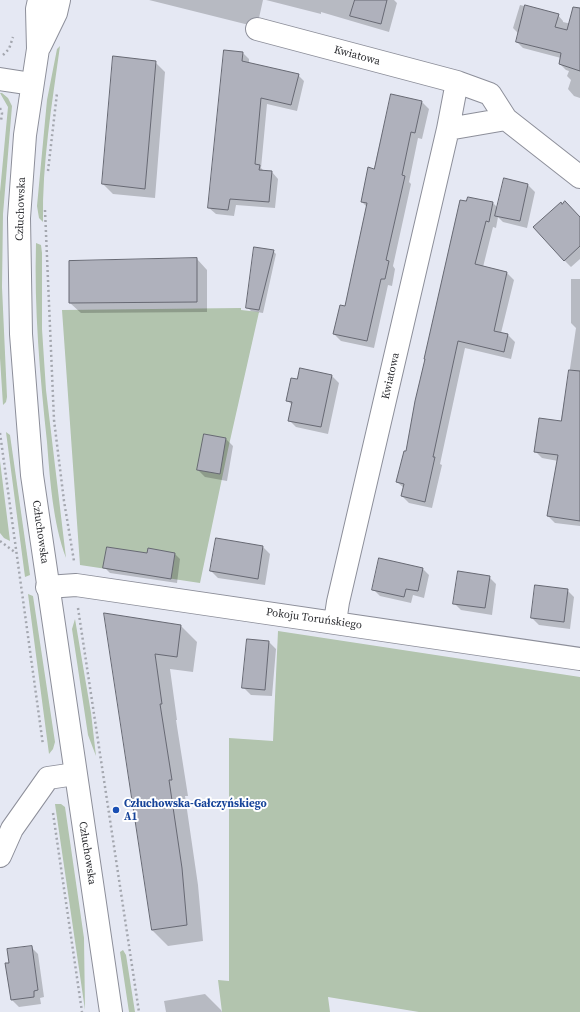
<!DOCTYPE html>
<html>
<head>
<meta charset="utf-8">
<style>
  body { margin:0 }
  canvas { display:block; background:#e5e8f3 }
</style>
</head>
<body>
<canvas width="580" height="1012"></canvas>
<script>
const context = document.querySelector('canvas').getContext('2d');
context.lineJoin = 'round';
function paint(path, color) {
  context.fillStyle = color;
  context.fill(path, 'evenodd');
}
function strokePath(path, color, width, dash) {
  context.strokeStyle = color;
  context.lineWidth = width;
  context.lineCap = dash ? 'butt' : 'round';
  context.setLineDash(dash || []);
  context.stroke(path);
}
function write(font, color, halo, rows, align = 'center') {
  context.font = font + ' "Source Serif 4",serif';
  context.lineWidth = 4;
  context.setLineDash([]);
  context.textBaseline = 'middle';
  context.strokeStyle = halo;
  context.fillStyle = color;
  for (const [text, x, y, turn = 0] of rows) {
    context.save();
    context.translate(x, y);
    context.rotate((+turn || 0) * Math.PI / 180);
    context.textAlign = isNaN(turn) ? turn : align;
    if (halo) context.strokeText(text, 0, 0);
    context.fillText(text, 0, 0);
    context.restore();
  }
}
paint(new Path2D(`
  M60,46C52,104 42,163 43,222L39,218L37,206L47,100L57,49Z
  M0,93H2L8,98L12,106L3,214L2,287L7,397L6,402L3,405L0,358V192L8,107Z
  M36,243L41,245L42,253V329L46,390L66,558C53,523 50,480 47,442C40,376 34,309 36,243Z
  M241,308V310L259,312L229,445L200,583L80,565L62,310Z
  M6,432L10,435L30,575L25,577Z
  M0,461L10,541L4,538L0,533Z
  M28,594L33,596L55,742L53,749L49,754Z
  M75,619L91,713L96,756L88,735L72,629Z
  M278,631L580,677V1012H419L328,997L330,1012H222L218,980L229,981V738L273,741Z
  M55,804H61L65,807L84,938L85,1010Z
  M123,950L126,955L135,1012H129L120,952Z`), '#b2c4ae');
paint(new Path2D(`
  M149,0H263L257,27Z
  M266,0H394L397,3L389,32L321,12V14Z
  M520,5L557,14L563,21V22L580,26V98L574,96L568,89L571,80L567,76L569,71L566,70L560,64L561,58L523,48L517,42L519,34L513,28Z
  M243,53L249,59V63L298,75L304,81L297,111L267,104L261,168L264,171L272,172L278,179L275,208L236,205L234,216L216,214L209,208Z
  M155,62L165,72L155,198L113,194L103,184Z
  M422,102L429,109L422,139L418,138L409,182L411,184L393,266L395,269L392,286L388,285L374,348L341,341L334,334L346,307L367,207L362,202L375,170Z
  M528,185L535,192L527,228L503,222L498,217L496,228L493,227L483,267L507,273L514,280L501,333L508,335L515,342L511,359L465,348L440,464L442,465L432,508L409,503L402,496L404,488L397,482L407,452L440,295L439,293L461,201L467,203L468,198L493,203L498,208Z
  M580,218V259L571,267L564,260Z
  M273,251L276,254L263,313L251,311L247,307Z
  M197,259L207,270V312L81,313L70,303Z
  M571,279H580V526L555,523L548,516L558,461L542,458L535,451L562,422L576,328L571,323Z
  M332,376L339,383L328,434L296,427L289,420L292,405L287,400L298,381Z
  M226,439L233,446L227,481L205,477L198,470Z
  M263,547L270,554L265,585L218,578L211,571Z
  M148,554H175L180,559L177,583L110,573L104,567Z
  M422,568L429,575L424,598L413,595L411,603L380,596L373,589Z
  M489,577L496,584L492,615L461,610L454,603Z
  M567,590L574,597L570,629L539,625L532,618Z
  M105,614L181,626L197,642L193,672L170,669L177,720H176L188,796H185L198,885L203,941L168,946L152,930Z
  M248,640L269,642L276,649L272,696L251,695L244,688Z
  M31,947L38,954L44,997L40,998L41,1004L19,1007L12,1000L6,964H10Z
  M205,994L221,1010L222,1012H166L164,1001Z`), '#0003');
const building = new Path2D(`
  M355,0H387L381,24L350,16Z
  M525,5L559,14L555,27L567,30L573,7L580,8V71L559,64L561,53L516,42Z
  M224,50L243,52L242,61L299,74L291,105L261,98L255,164L260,165L259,170L272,171L269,202L230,199L228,210L208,208Z
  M113,56L156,61L145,189L102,184Z
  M391,94L422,101L415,133L411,132L402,175L405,176L386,260L389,261L385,279H381L367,341L333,334L340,305L345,306L367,203L361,202L368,167L374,169Z
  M504,178L528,184L520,221L495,216Z
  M468,197L493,202L489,222L486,221L475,264L507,272L494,331L508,334L504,352L458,341L445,401L433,457H435L425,502L401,496L404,484L396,482L404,451H406L415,401L425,359H424L460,200L466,201Z
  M565,201L580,217V246L564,261L533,227L561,202L562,204Z
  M254,247L274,250L259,310L246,308Z
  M197,258V302L69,303V261Z
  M300,368L332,375L321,427L288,421L292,402L286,401L291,378L297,379Z
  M569,370L580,371V521L547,516L558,455L534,452L539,418L561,421Z
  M204,434L226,438L220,474L197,470Z
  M216,538L263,546L258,579L210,571Z
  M107,547L147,553L148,548L175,553L171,579L103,568Z
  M379,558L423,568L418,591L406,589L404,597L372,590Z
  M458,571L490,576L485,608L453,604Z
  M535,585L568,589L564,622L531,618Z
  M104,613L181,625L177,657L155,654L162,704H160L172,780H169L182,868L187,925L152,930Z
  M247,639L269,641L265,690L242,688Z
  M32,946L38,990L34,991V997L11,1000L5,963H9L7,949Z`);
paint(building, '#afb1bc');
strokePath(building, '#676973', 1);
const minor = new Path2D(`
  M257,29L457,82
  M0,79L32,84
  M448,129L506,119
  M47,587L76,585L580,659
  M335,622L338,602L448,129L457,82L490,94L506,119L580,177
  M0,856L12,829L48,778L75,774`);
const major = new Path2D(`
  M39,0L37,9L38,49L25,135L19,218L21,334L32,475L111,1012
  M40,46L56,13L59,0`);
strokePath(minor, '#8d8f9a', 24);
strokePath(major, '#8d8f9a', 24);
strokePath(new Path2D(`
  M3,55L9,49L13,37
  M0,108L2,113L1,121
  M48,171L57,93
  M45,210L54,420L64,501L74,561
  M0,433L43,745
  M0,541L16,553
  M78,608L139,1012
  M53,813L82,1012`), '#a4a7af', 2.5, [2, 3]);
strokePath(minor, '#fff', 22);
strokePath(major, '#fff', 22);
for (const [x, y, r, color] of [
  [116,810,4,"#1a4fb4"]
]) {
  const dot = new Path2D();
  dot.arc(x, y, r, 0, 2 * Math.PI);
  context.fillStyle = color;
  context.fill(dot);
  strokePath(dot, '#fff', 1.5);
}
write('11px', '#2d2e32', '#fff', [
  ["Kwiatowa",357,56,15],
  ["Człuchowska",21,209,-88],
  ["Kwiatowa",391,376,-77],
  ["Człuchowska",40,532,82],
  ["Pokoju Toruńskiego",314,619,8],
  ["Człuchowska",87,853,81]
]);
write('bold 11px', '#164399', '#fff', [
  ["Człuchowska-Gałczyńskiego",124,804],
  ["A1",124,817]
], 'left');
</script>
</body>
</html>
